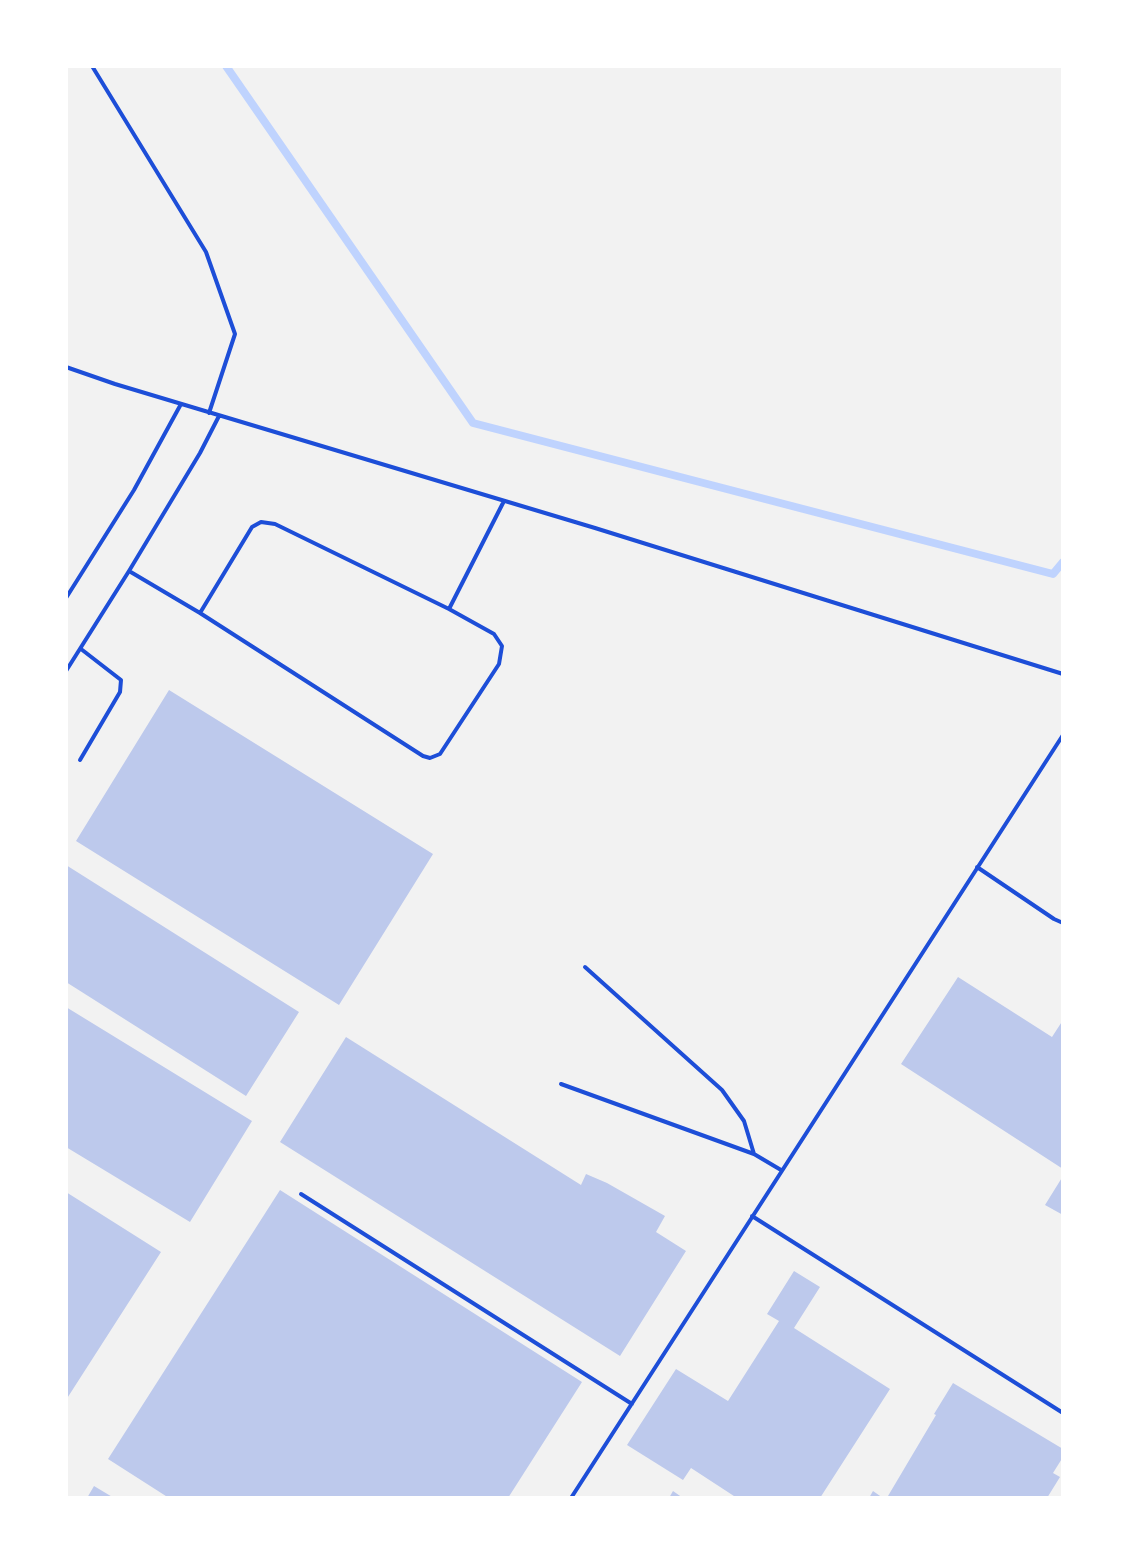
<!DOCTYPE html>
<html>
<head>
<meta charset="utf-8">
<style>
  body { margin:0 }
  #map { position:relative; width:1129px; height:1564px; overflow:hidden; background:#f2f2f2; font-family:Mulish,sans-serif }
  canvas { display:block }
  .frame { position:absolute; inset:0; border:68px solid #fff; pointer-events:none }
</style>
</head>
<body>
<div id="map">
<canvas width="1129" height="1564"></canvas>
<div class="frame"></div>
</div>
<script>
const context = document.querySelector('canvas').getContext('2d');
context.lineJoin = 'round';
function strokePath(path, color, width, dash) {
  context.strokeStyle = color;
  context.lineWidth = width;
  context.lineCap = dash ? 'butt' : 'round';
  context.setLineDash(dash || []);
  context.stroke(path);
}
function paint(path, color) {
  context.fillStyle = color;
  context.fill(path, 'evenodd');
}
strokePath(new Path2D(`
  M226,66L473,423L1053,574L1063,562`), '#bfd3fe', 8);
paint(new Path2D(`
  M169,690L433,854L339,1005L76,841Z
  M66,865L299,1012L246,1096L66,982Z
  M958,977L1052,1037L1063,1020V1169L901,1064Z
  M66,1007L252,1121L190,1222L66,1147Z
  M346,1037L581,1185L586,1174L607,1183L665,1216L656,1232L686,1251L620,1356L280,1142Z
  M1063,1176V1215L1045,1205Z
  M280,1190L582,1382L508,1498H169L108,1459Z
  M66,1192L161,1252L66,1400Z
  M794,1271L820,1287L794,1328L890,1389L820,1498H737L691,1468L683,1480L627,1445L676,1369L728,1401L779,1321L767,1314Z
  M953,1383L1063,1449V1457L1053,1473L1060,1477L1047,1498H890L888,1496L936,1415L934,1414Z
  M94,1486L114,1498H87Z
  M673,1491L683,1498H669Z
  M873,1491L883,1498H869Z`), '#bdc9ec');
strokePath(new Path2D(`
  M92,66L206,252L235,334L209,413
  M66,367L115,384L595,528L1063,674
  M129,571L200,613L252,527L261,522L275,524L449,609L504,501
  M66,598L134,490L181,404
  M200,613L423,756L430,758L440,754L499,664L502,646L494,634L449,609
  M66,671L129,571L200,453L219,416
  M80,760L120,692L121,680L81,649
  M977,867L1054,919L1063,923
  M585,967L722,1090L744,1121L754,1154
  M561,1084L754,1154L781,1170
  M301,1194L632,1404
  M752,1216L1063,1413
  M571,1498L1063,735`), '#1d4ed8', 4);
</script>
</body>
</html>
